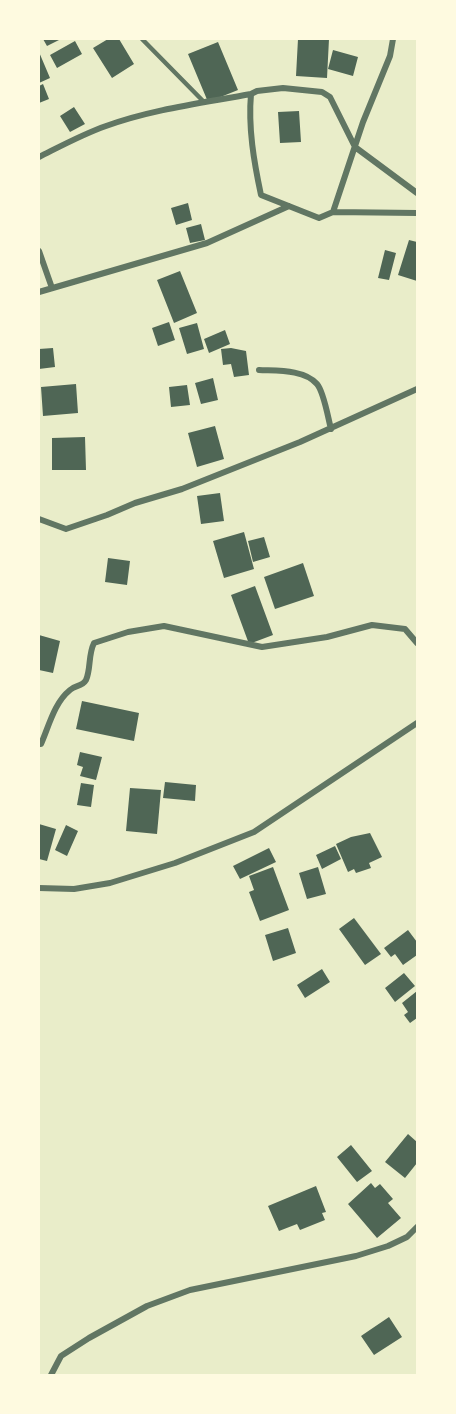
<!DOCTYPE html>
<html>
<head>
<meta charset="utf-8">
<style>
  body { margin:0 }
  #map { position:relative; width:456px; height:1414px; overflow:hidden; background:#e9edc9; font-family:"Fira Sans",sans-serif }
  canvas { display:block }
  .frame { position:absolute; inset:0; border:40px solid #fefae0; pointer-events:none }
</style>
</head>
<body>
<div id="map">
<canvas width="456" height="1414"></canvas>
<div class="frame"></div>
</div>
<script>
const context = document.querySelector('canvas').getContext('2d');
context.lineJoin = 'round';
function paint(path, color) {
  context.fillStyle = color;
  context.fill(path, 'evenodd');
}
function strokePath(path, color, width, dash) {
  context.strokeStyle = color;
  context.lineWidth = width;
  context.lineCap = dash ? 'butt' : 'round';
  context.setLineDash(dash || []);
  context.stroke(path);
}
paint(new Path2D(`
  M43,39H61L47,46Z
  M108,39H119L134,64L112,78L93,48Z
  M298,39H329L327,78L296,76Z
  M75,41L82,54L57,68L50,55Z
  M218,42L238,90L208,102L188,54Z
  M333,50L358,57L353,76L328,69Z
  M39,52L50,78L39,83Z
  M43,84L49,99L39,103V86Z
  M74,107L85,124L70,132L60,116Z
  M299,111L301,142L280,143L278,112Z
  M188,203L192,220L176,225L171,208Z
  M201,224L205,240L190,243L186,228Z
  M409,240L417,242V281L398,275Z
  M385,250L396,253L389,280L378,278Z
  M180,271L197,313L174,323L157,280Z
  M169,322L175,340L158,346L152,328Z
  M197,323L204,349L187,354L179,328Z
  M225,330L230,344L209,353L204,339Z
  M53,348L55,367L39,369V349Z
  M231,348L246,351L249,375L234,377L231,364L223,365L221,349Z
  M213,378L218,400L201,404L195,383Z
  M76,384L78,413L43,416L41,387Z
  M187,385L190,405L171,407L169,387Z
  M215,426L224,459L197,467L188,433Z
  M85,437L86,470H52V438Z
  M220,493L224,521L201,524L197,496Z
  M244,532L254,569L224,578L213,541Z
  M264,537L270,557L253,562L248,541Z
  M108,558L130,561L127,585L105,582Z
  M303,563L314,596L275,609L264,577Z
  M255,586L273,635L249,644L231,595Z
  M39,635L60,641L53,673L39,670Z
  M82,701L139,713L134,741L76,729Z
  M80,752L102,757L96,780L80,776L83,767L77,765Z
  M165,782L196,785L195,801L163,798Z
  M81,783L94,785L91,807L77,805Z
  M130,788L161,790L157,834L126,831Z
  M39,824L56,829L47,861L39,859Z
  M66,825L78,831L67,856L55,850Z
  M370,833L382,857L369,863L371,868L356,873L354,869L348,872L336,844L351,837Z
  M335,846L341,859L322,869L316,855Z
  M269,848L276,862L240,879L233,866Z
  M273,867L289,910L260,921L249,892L254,890L249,876Z
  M318,867L326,894L307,899L299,873Z
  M354,918L381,954L365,965L339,929Z
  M288,928L296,953L273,961L265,935Z
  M408,930L417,942V955L403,965L395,954L391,957L384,948Z
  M322,969L330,982L305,998L297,985Z
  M404,973L415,986L395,1002L385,988Z
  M417,991V1018L410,1023L404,1015L408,1012L402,1003Z
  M408,1134L417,1142V1163L405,1178L385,1162Z
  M351,1145L372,1171L357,1182L337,1157Z
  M371,1183L375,1188L380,1184L393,1199L388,1203L401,1218L377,1238L348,1204Z
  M316,1186L326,1212L322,1213L325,1220L300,1230L297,1224L279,1231L268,1206Z
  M389,1317L402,1337L374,1355L361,1336Z`), '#4f6655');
strokePath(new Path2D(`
  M142,39L203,101`), '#617663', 4.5);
strokePath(new Path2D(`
  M251,94C248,128 254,162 261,195L319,218L333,212L363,122L390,56L393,39
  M39,157C61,146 83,134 106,126C153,109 203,103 251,94L257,91L283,88L322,92L330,97L355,147L417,193
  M333,212L417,213
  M39,251L52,288
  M39,292L207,243L289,206
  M259,370C276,371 304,369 317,384C324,392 328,418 331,429
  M39,519L66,529L107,515L135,503L182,489L300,442L417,389
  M39,744H41C49,726 54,703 70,690C75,685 82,687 86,680C91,669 88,655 94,643L128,632L164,626L262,647L327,637L372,625L405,629L417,643
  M39,888L74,889L110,883L175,863L254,832L417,723
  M51,1375L61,1356L89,1338L147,1306L190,1290L356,1256L388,1246L407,1237L417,1227`), '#617663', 6);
</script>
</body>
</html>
